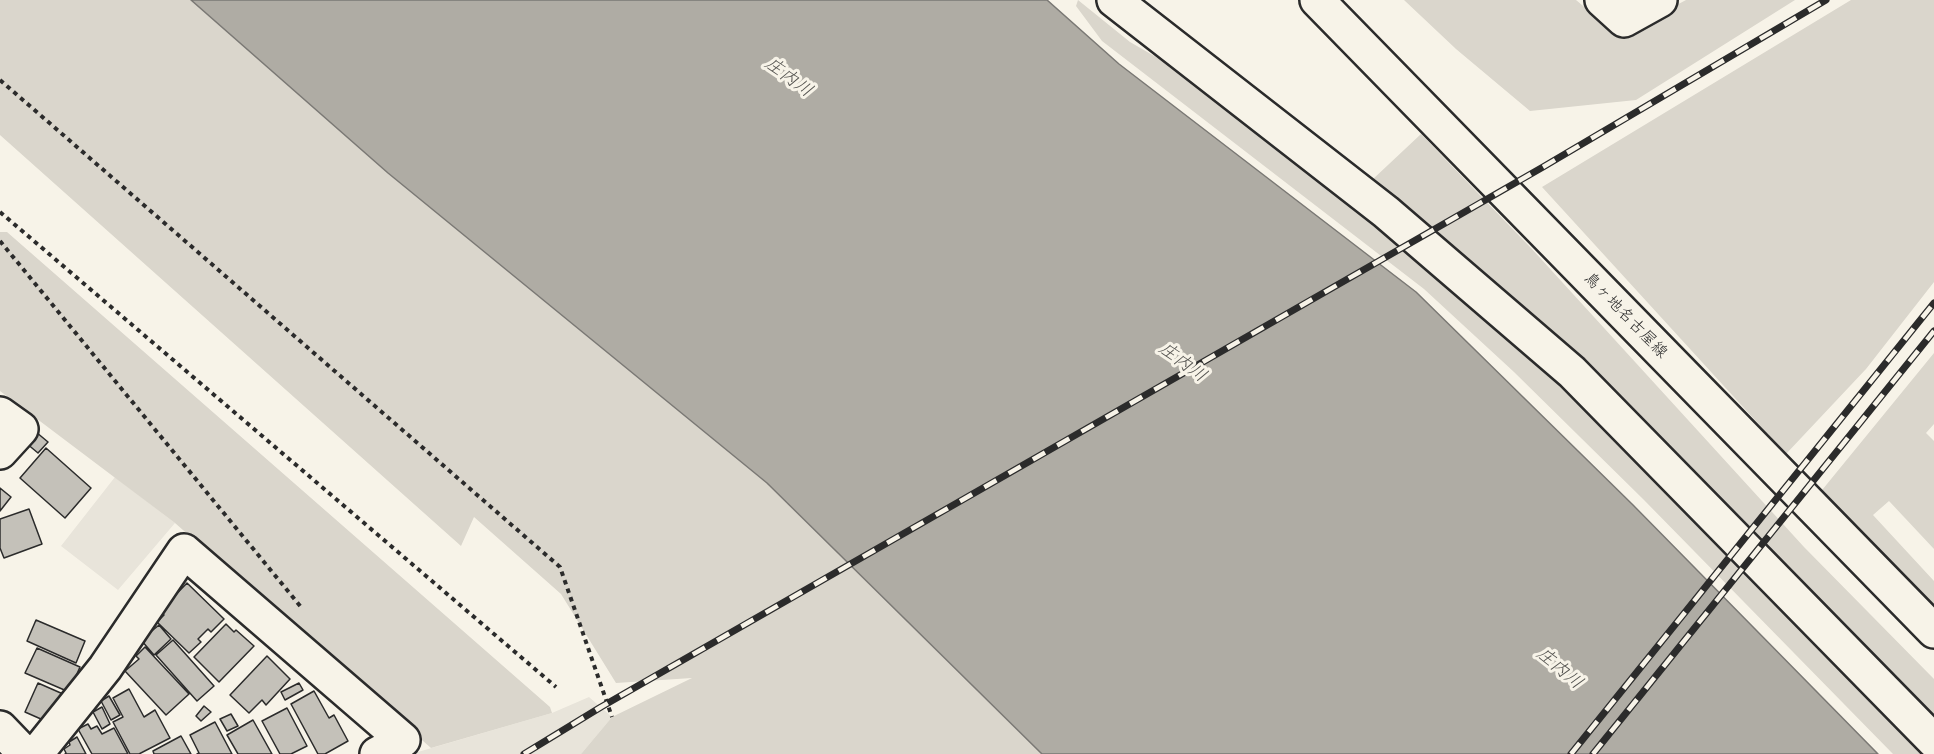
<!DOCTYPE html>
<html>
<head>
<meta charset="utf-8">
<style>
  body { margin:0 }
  canvas { display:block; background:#f7f3e8 }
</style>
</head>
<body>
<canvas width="1934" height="754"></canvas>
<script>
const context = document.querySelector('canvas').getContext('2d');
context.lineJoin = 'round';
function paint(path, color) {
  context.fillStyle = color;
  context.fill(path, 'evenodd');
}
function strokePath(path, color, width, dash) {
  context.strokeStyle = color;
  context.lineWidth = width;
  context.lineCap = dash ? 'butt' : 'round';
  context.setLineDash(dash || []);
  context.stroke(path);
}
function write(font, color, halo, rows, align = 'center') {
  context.font = font + ' Mali,"Klee One",sans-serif';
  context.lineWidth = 6;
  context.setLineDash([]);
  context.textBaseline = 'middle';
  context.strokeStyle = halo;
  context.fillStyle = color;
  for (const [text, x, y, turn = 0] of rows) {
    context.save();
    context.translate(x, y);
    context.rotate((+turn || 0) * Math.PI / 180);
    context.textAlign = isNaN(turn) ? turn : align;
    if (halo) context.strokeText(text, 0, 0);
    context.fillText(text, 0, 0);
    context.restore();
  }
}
paint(new Path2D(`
  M115,477L175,523L118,590L61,546Z
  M589,697L612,717L581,754H411L552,713Z`), '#e8e4da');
paint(new Path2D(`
  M0,0H191L388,173L767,483L1042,754H581L612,717L692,678L616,683L561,594L474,517L461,546L0,135Z
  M1078,0L1130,42L1175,68L1380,225L1499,326L1600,423L1790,614L1920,754H1893L1644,500L1514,372L1424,289L1102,41L1076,6Z
  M1404,0H1576L1619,36L1686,0H1795L1636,100L1530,111L1456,49Z
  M1851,0H1934V282L1866,369L1786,454L1542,187Z
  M1421,134L1531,248L1804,547L1934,679V719L1372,180Z
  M0,232H7L550,707L552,713L431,748L175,523L0,391Z
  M1934,353V424L1926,433L1934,441V549L1889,501L1873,515L1934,581V607L1818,495Z`), '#dad6cc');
const water = new Path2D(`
  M191,0H1047L1119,64L1416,292L1633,505L1878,754H1042L767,483L388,173Z`);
paint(water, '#afaca4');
strokePath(water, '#7a7874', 1.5);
const building = new Path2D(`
  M36,432L48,442L38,453L26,443Z
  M46,448L91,488L65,518L20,478Z
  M0,488L11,497L0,511Z
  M29,509L42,544L4,558L0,548V519Z
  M187,583L224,619L211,632L208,629L198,639L201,642L189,653L157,622L164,615L160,611Z
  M36,620L85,641L76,663L27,641Z
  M226,624L234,632L236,630L254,646L219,682L194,657Z
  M159,625L171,639L154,655L141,640Z
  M173,640L214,686L197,701L156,655Z
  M145,647L189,694L166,715L125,671L139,659L136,656Z
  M37,648L80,667L69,692L25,673Z
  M267,656L290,679L266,705L262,700L249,713L230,695Z
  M38,683L63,694L50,723L25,712Z
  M299,683L303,690L285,700L281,692Z
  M129,689L144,717L155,710L170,738L139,754H130L113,722L123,717L113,698Z
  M314,691L329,718L334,715L348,741L325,754H318L291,704Z
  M109,696L120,715L111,720L101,701Z
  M204,706L211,712L201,721L196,716Z
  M102,707L110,724L102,729L93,712Z
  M287,708L307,746L291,754H280L262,721Z
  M231,714L238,726L227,731L220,719Z
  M253,720L272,754H238L227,735Z
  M215,722L232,754H197L199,753L190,735Z
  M88,724L91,729L97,726L102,734L114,728L128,754H92L78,729Z
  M181,736L191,754H154L153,751Z
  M77,737L86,754H65L66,753L64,749L70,745L69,742Z`);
paint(building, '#c4c1b9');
strokePath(building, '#2b2b2b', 1.5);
const minor = new Path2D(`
  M1114,0L1386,212L1572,372L1934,741
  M1602,0L1624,20L1660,0
  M0,414L21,429L0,452
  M0,728L25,754
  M36,754L105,668L184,551L403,740L377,754`);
const major = new Path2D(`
  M1317,0L1934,631`);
strokePath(minor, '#2b2b2b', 38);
strokePath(major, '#2b2b2b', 38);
strokePath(new Path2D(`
  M0,80L560,567L612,717
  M0,212L556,687
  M0,241L301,607`), '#2b2b2b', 4, [4.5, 4.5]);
strokePath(minor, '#f7f3e8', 33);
strokePath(major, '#f7f3e8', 33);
const rail = new Path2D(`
  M524,754L601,707L1543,167L1826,0
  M1571,754L1934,303
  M1593,754L1934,331`);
strokePath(rail, '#2b2b2b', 7);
strokePath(rail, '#f7f3e8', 4.5, [14]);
write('16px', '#2b2b2b', '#f7f3e8', [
  ["鳥ヶ地名古屋線",1626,315,46]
]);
write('italic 18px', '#53524f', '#f7f3e8', [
  ["庄内川",789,77,36],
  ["庄内川",1183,362,36],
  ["庄内川",1560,668,40]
]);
</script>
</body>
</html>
